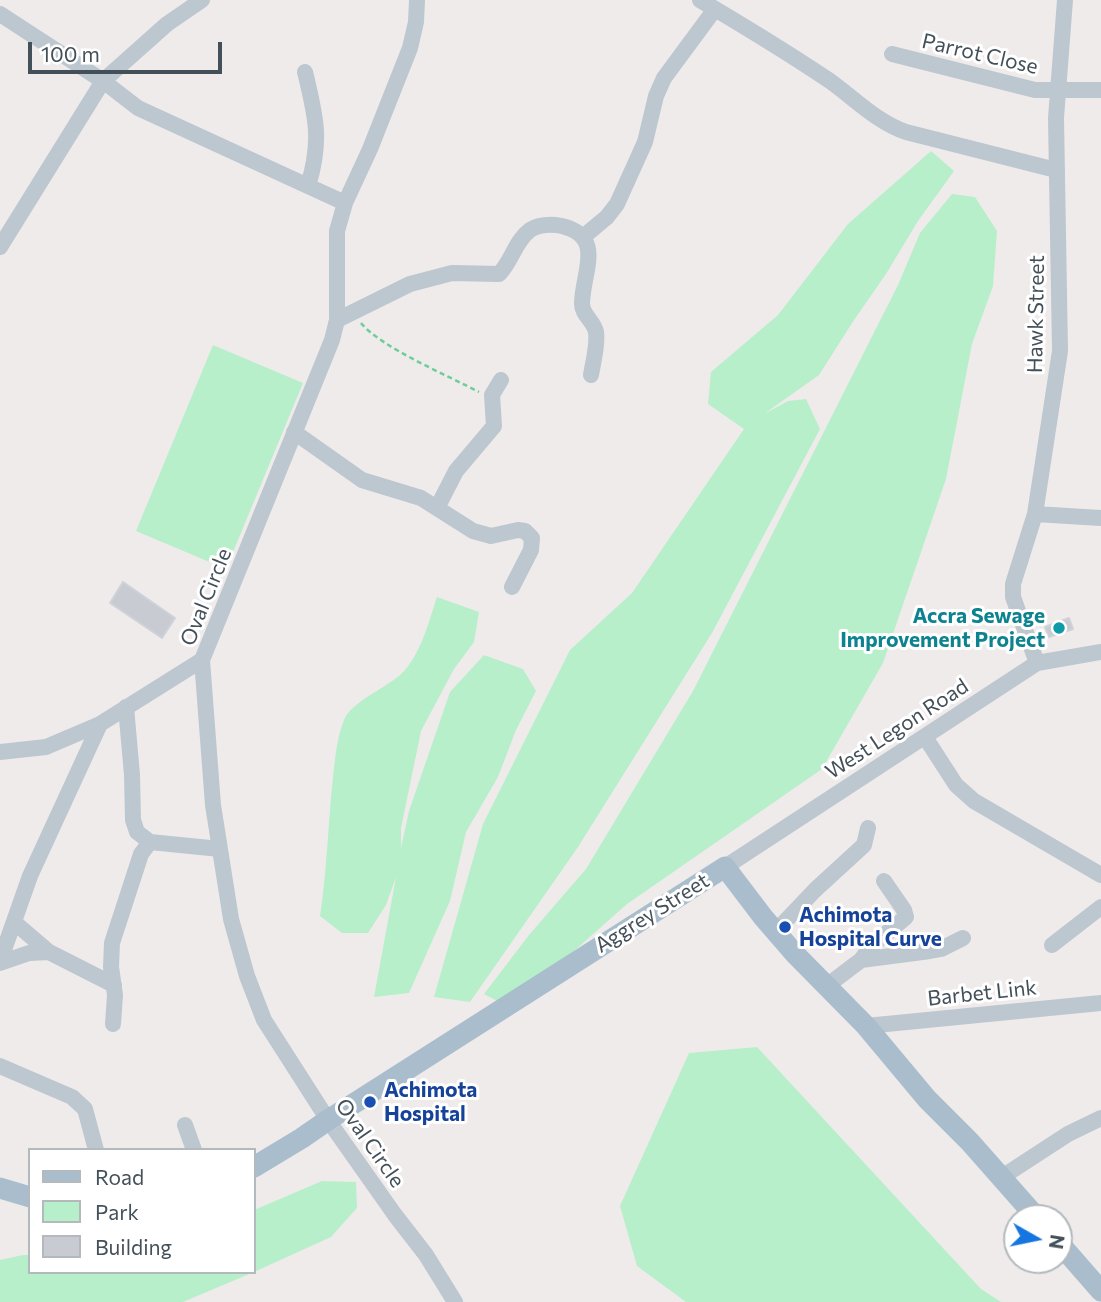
<!DOCTYPE html>
<html>
<head>
<meta charset="utf-8">
<style>
  body { margin:0 }
  #map { position:relative; width:1101px; height:1302px; overflow:hidden; background:#efebeb; font-family:Commissioner,sans-serif }
  canvas { display:block }
  .legend { position:absolute; left:28px; top:1148px; width:228px; height:126px; box-sizing:border-box; background:#fff; border:2px solid #b4b9bd; margin:0; padding:9px 12px; list-style:none; font-size:21px; color:#445059 }
  .legend li { display:flex; align-items:center; gap:14px; height:35px }
  .legend b { width:35px; border:2px solid #b4b9bd }
  .north { position:absolute; left:1003px; top:1204px; width:70px; height:70px; box-sizing:border-box; background:#fff; border:2px solid #b4b9bd; border-radius:50%; rotate:99deg; font-size:19px; font-weight:700; line-height:28px; text-align:center; color:#445059 }
  .north::after { content:''; display:block; margin:auto; width:24px; height:32px; background:#1576df; clip-path:polygon(50% 0,100% 100%,50% 72%,0 100%) }
  .scale { position:absolute; left:28px; top:42px; width:194px; height:32px; box-sizing:border-box; border:4px solid #445059; border-top:0; padding-left:9px; font-size:21px; line-height:24px; white-space:nowrap; color:#445059; -webkit-text-stroke:5px #fff; paint-order:stroke }
</style>
</head>
<body>
<div id="map">
<canvas width="1101" height="1302"></canvas>
<ul class="legend">
<li><b style="height:9px;background:#aabdcc"></b>Road</li>
<li><b style="height:19px;background:#b7efca"></b>Park</li>
<li><b style="height:19px;background:#c8cbd1"></b>Building</li>
</ul>
<div class="north">N</div>
<div class="scale">100 m</div>
</div>
<script>
const context = document.querySelector('canvas').getContext('2d');
context.lineJoin = 'round';
function paint(path, color) {
  context.fillStyle = color;
  context.fill(path, 'evenodd');
}
function strokePath(path, color, width, dash) {
  context.strokeStyle = color;
  context.lineWidth = width;
  context.lineCap = dash ? 'butt' : 'round';
  context.setLineDash(dash || []);
  context.stroke(path);
}
function write(font, color, halo, rows, align = 'center') {
  context.font = font + ' Commissioner,sans-serif';
  context.lineWidth = 6;
  context.setLineDash([]);
  context.textBaseline = 'middle';
  context.strokeStyle = halo;
  context.fillStyle = color;
  for (const [text, x, y, turn = 0] of rows) {
    context.save();
    context.translate(x, y);
    context.rotate((+turn || 0) * Math.PI / 180);
    context.textAlign = isNaN(turn) ? turn : align;
    if (halo) context.strokeText(text, 0, 0);
    context.fillText(text, 0, 0);
    context.restore();
  }
}
paint(new Path2D(`
  M931,151L954,171L918,221L886,274L854,320L819,375L764,414L788,401L806,399L820,429L712,633L578,847L470,1002L434,997L483,824L570,650L632,593L744,429L708,404L711,372L778,315L848,224Z
  M952,194L975,197L997,231L993,286L972,344L946,479L883,663L822,769L627,904L565,959L503,1004L484,994L529,935L586,869L693,691L898,285L920,233Z
  M213,345L303,383L226,569L136,531Z
  M437,597L479,612L474,642L454,669L421,731L401,828V848L409,811L450,692L484,655L523,669L536,691L516,730L498,777L466,832L450,901L409,993L374,997L396,877L386,905L368,933H342L320,916C327,870 328,824 333,777C335,759 337,737 344,720C351,701 393,685 405,670C422,650 429,621 437,597Z
  M757,1047L981,1289L1001,1302H686L637,1266L620,1206L689,1053Z
  M322,1181L356,1182L357,1208L331,1237L254,1272V1210Z
  M23,1255H30V1272H254L183,1302H0V1260Z`), '#b7efca');
const building = new Path2D(`
  M123,582L175,618L162,638L110,603Z
  M1069,618L1073,629L1049,637L1045,627Z`);
paint(building, '#c8cbd1');
strokePath(building, '#cfd2d8', 2);
strokePath(new Path2D(`
  M361,323C380,347 449,376 479,392`), '#6fcd9a', 2.5, [5, 3.5]);
strokePath(new Path2D(`
  M417,0L416,22L410,48L370,149L345,203L337,231V320L332,340L202,660L213,805L231,919L247,976L264,1020L328,1120L395,1215L426,1255L455,1302
  M700,0C744,26 787,52 830,81C855,99 877,122 906,132L1056,170
  M0,14L103,81L138,108L345,203
  M892,54L1035,90H1101
  M305,72C316,117 322,141 308,186
  M583,237L607,217L617,204L645,142L656,96L664,78L715,9
  M0,247L103,81L167,24L202,0
  M337,320L410,284L452,273L499,274C512,261 515,241 530,230C540,224 551,224 562,226C606,237 582,273 582,304C582,315 594,321 596,332C598,345 593,362 591,375
  M294,432L362,480L421,498L473,531L491,536L518,530L525,531L532,538L531,550L512,587
  M437,508L456,471L494,426L492,395L501,380
  M1035,514L1101,518
  M1037,663L1013,597V584L1035,514L1060,351L1056,118L1065,0
  M126,707L132,775L133,820L137,832L150,842
  M925,737L956,785L974,801L1101,875
  M0,752L46,747L100,724
  M725,867L1037,663L1101,652
  M14,922L49,952L114,985
  M776,931L815,890L864,845L868,828
  M1052,945L1101,907
  M861,960L870,947L906,917L904,910L884,881
  M0,961L30,876L100,724L202,660
  M0,963L29,953L49,952
  M828,985L861,960L930,951L941,949L963,938
  M113,1024L115,995L111,967L112,943L141,854L150,842L220,849
  M866,1026L1101,1003
  M0,1066L72,1097L85,1109L96,1150
  M185,1125L194,1150
  M1002,1177L1068,1134L1101,1118`), '#bcc7cf', 16);
strokePath(new Path2D(`
  M254,1167L302,1138L328,1120L725,867L763,917L795,954L866,1026L927,1099L970,1142L1037,1218
  M0,1188L30,1197
  M1059,1243L1101,1291`), '#aabdcc', 21);
for (const [x, y, r, color] of [
  [1059,628,7,"#0f9aa8"],
  [785,927,7,"#1a4fb4"],
  [370,1102,7,"#1a4fb4"]
]) {
  const dot = new Path2D();
  dot.arc(x, y, r, 0, 2 * Math.PI);
  context.fillStyle = color;
  context.fill(dot);
  strokePath(dot, '#fff', 2.5);
}
write('21px', '#445059', '#fff', [
  ["Parrot Close",980,54,13],
  ["Hawk Street",1036,314,-89],
  ["Oval Circle",206,597,-68],
  ["West Legon Road",897,729,-33],
  ["Aggrey Street",652,913,-32],
  ["Barbet Link",982,993,-6],
  ["Oval Circle",370,1143,55]
]);
write('bold 21px', '#0d838f', '#fff', [
  ["Accra Sewage",1045,616],
  ["Improvement Project",1045,640]
], 'right');
write('bold 21px', '#164399', '#fff', [
  ["Achimota",799,915],
  ["Hospital Curve",799,939],
  ["Achimota",384,1090],
  ["Hospital",384,1114]
], 'left');
</script>
</body>
</html>
